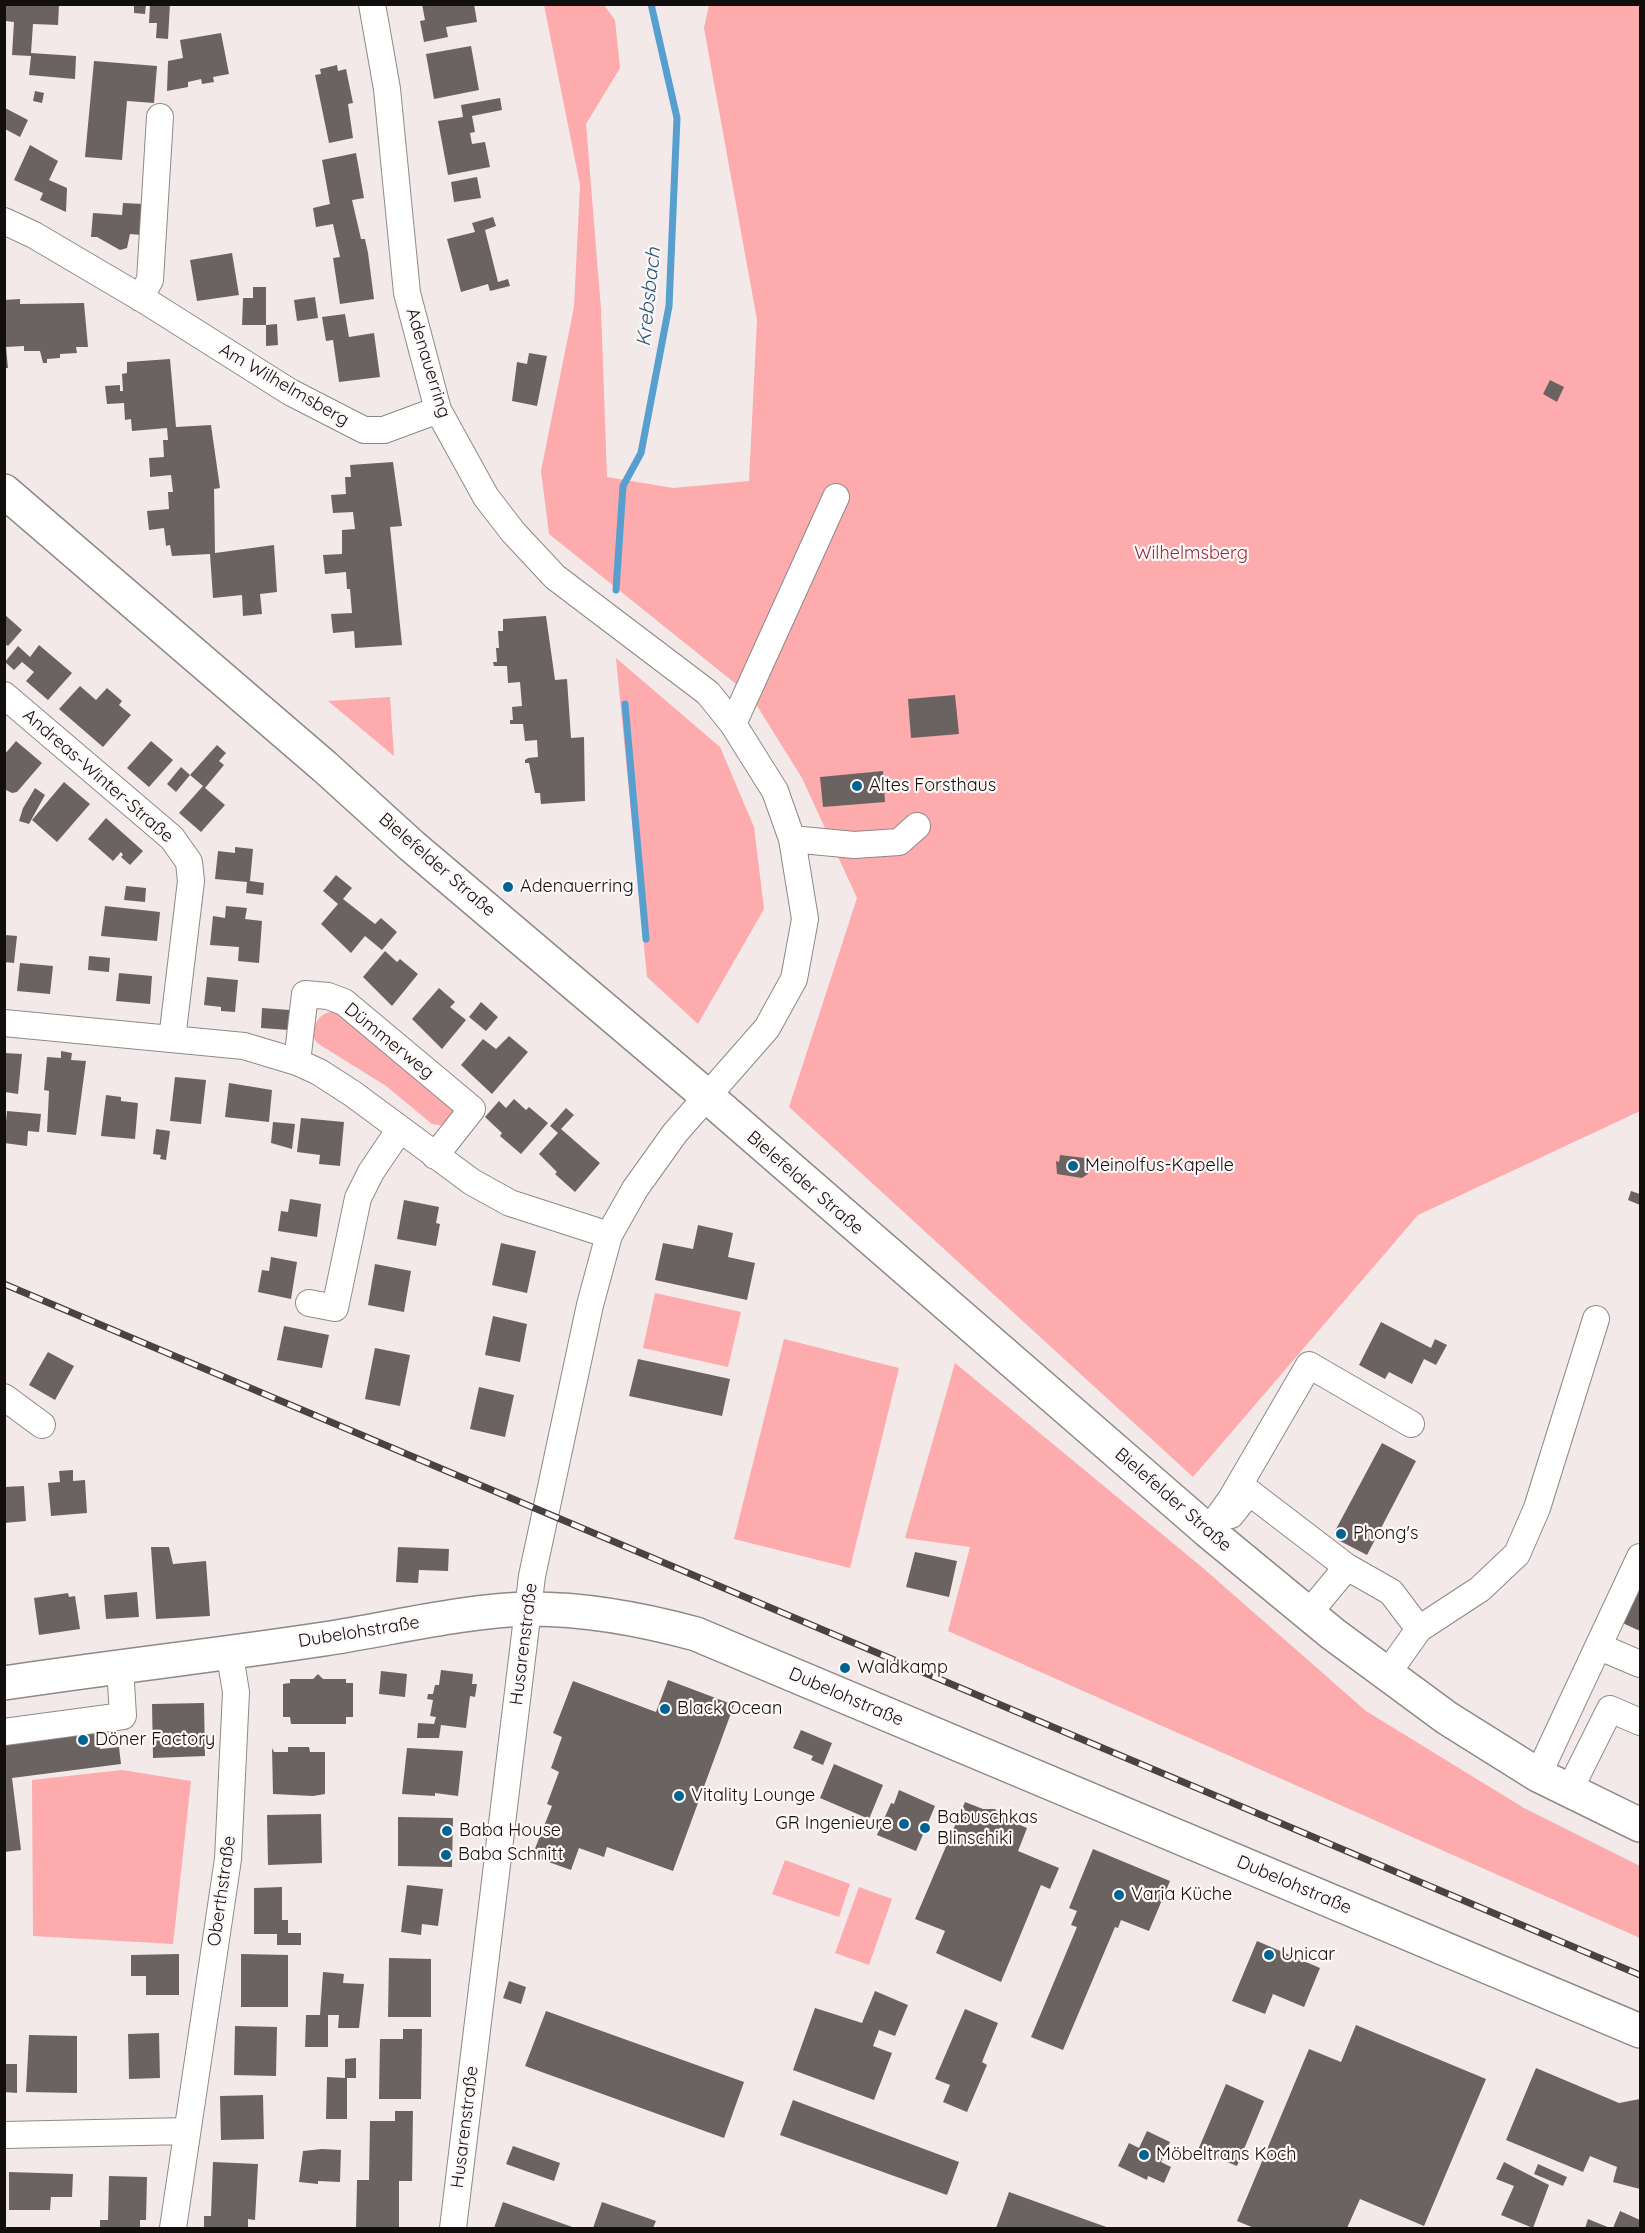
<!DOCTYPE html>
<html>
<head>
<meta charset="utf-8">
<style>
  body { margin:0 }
  #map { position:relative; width:1645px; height:2233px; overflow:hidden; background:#f3e9e9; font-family:Quicksand,sans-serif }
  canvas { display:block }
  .frame { position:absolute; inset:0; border:6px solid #120e0e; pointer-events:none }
</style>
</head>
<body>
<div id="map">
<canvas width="1645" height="2233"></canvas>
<div class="frame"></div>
</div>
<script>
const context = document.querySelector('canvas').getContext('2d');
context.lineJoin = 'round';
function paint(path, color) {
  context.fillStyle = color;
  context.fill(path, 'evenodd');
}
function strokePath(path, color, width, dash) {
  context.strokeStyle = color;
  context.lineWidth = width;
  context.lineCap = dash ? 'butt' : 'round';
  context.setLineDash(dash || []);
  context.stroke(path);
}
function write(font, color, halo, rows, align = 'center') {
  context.font = font + ' Quicksand,sans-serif';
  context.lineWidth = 4.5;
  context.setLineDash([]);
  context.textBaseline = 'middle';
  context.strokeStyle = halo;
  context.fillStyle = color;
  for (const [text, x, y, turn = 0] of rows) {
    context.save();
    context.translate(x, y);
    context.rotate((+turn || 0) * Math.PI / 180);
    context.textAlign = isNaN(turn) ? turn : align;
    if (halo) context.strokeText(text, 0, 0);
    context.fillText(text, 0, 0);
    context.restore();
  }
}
paint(new Path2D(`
  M544,5H604L615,20L620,68L586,124L601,309L607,477L673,488L749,481L757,320L704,28L709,5H1640V1111L1418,1215L1193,1477L789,1107L857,898L802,778L751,696L549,534L541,471L574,307L580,185Z
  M616,658L720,747L754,827L764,909L698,1024L647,977Z
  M390,697L394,756L328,701Z
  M336,1011L452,1108L453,1113L445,1126L432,1124L386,1086L317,1043L314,1038C314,1022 318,1013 336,1011Z
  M655,1293L741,1312L728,1367L643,1348Z
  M784,1339L899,1368L850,1568L734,1539Z
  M955,1363L1203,1568L1366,1711L1524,1808L1640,1866V1938L948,1631L970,1547L905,1538Z
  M122,1770L191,1781L173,1944L33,1936L32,1780Z
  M785,1860L850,1884L839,1917L772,1894Z
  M859,1887L892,1899L869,1965L835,1953Z`), '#fdabac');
strokePath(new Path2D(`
  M616,590L623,486L641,453L669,306L677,118L651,4
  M625,704L646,939`), '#569fce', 7);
paint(new Path2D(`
  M6,4H59L58,25L33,24L31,53L76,56L75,79L29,75L31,56L12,55L14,22L5,21Z
  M134,4H146L145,14L134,13Z
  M150,4H170L168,39L156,38L157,23H149Z
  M422,4H474L477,22L446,27L448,37L424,42L420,21L425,20Z
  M221,33L229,74L213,77L214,82L202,84L201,79L188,82V87L167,91L168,61L183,58L180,40Z
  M471,46L479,90L434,99L426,54Z
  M94,61L157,66L154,103L127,101L122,160L85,157Z
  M337,65L338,71L346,69L353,103L348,104L353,138L329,143L315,75L321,74L320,69Z
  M35,91L44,93L42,103L33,101Z
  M500,98L502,110L472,116L475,132L470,133L472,144L485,142L490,167L448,175L438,121L463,117L461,105Z
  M5,108L28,120L20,137L5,129Z
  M30,145L58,161L49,180L67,188L66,212L40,200L43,193L14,180Z
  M356,153L364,198L352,200L361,239H365L368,253L374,299L340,304L333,258L340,257L333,224L316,227L313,208L330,204L322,160Z
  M477,177L481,198L454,202L451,182Z
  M123,203L144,204L142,235L130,234L127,248L120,250L97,237H91L93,213L122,215Z
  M493,217L496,226L485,230L498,282L508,279L510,286L490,291L488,284L461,292L447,239L475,232L472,223Z
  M232,253L239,295L197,301L190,260Z
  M253,287H266V325H242L243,298H253Z
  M315,297L318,318L297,321L294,300Z
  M20,299V304L84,303L88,347H76L77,353L60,354V358L47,359V363H43L40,351H24V346L6,347L8,368H4V300Z
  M345,314L349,337L374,333L380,377L339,382L333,340L326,341L322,317Z
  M277,324L278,345L266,346V325Z
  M529,353L547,356L537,406L512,401L517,362L527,364Z
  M170,359L176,427L211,425L220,488L214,489L215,553L274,545L277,592L260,594L262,614L243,616L242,595L213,598L210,554L172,556L170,545L166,546L164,528L149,530L147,511L169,509L168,492H173L171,475L150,477V472L149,458L164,457L163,440H168L167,428L132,431L131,419L125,420L124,403L107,404L105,386L120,385V391H123L122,374L127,373V362Z
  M1550,380L1564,387L1557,402L1543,394Z
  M393,462L402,526L390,527L402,645L355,648L354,631L333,633L331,614L352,613L350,589H347L346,572L325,574L323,555L342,554V530L355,529L353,512L333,513L331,495L346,494L345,477H351L350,465Z
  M4,614L22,630L8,646L4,643Z
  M546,616L555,680L567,679L571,738L584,737L585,801L541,804L540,793H535L529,763H525V760L528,758L538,757L537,740L525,741L523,724H510V720H513L512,707L522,706L520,682L508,683L507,666H494L493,662H497L496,648H499L498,631H503V619Z
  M39,645L72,673L48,700L26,681L34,672L22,662L14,670L5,662L18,646L30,657Z
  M80,686L96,700L107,688L122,701L119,705L131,715L103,747L59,709Z
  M955,695L959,734L911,738L908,699Z
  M16,741L42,763L17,792L12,793L4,789V755Z
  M151,741L173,760L149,787L127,768Z
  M217,745L226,753L219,761L224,765L205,788L225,805L201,832L179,813L203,786L190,775L176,792L167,784L181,767L190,775Z
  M883,771L885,802L823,807L820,777Z
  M64,782L90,804L57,842L32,820Z
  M35,788L45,795L29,824L19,821L23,808Z
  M106,818L143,851L130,865L121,857L123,855L121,852L113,861L88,839Z
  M235,847L253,849L250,881L264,883L263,895L246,893L247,882L215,879L218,851L235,853Z
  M336,875L352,888L343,899L375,924L381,918L397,932L382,950L365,936L351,953L321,924L338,904L323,891Z
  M126,886L146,888L145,902L124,900Z
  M105,906L160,912L157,941L101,936Z
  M226,906L247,908L245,919L262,921L259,963L238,961L239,947L210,945L213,916L225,918Z
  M5,935L17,936L14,963L4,962Z
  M385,951L397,962L400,959L418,974L392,1006L363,977Z
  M89,956L110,958L109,972L88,970Z
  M20,963L53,966L50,994L17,991Z
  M119,973L152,976L150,1004L116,1001Z
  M207,977L238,980L235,1012L221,1011V1007L204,1005Z
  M439,988L455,1002L450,1007L466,1020L442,1049L412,1019Z
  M481,1002L498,1017L486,1031L469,1017Z
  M262,1008L290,1010L289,1030L261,1028Z
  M509,1036L528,1052L492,1094L461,1065L483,1039L496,1049Z
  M61,1051L72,1053L71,1060L86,1061L76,1135L47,1132L49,1091L44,1090L47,1057L61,1058Z
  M5,1053L22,1054L18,1094L5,1092Z
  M175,1077L206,1080L201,1124L170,1121Z
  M229,1083L272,1090L269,1122L225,1117Z
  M106,1095L121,1097V1101L138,1103L135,1139L101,1136Z
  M514,1099L526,1110L529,1107L548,1123L521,1154L500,1136L502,1133L485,1117L499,1101L506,1108Z
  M566,1108L574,1115L561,1129L600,1163L575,1192L555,1174L557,1172L539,1154L558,1133L550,1126Z
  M7,1111L41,1114L39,1132L28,1131L27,1146L4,1143Z
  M301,1118L344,1122L340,1166L319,1164L320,1155L297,1152Z
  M273,1122L295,1124L292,1149L271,1143Z
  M156,1129L170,1131L166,1160L160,1159L161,1155L153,1154Z
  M1060,1155L1085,1158L1090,1165L1088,1174L1082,1178L1057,1174L1056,1161L1059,1162Z
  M1631,1191L1640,1194V1205L1628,1200Z
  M290,1199L321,1204L317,1237L278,1231L281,1211L288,1212Z
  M404,1200L439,1207L436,1223L440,1224L436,1246L397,1239Z
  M698,1225L733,1233L728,1257L755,1263L747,1300L655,1280L663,1243L693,1249Z
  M501,1243L536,1251L527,1293L492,1285Z
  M271,1257L297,1262L291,1299L258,1292L262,1270L269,1271Z
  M375,1264L411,1271L404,1312L368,1305Z
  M493,1316L527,1324L520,1362L485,1355Z
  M1381,1322L1431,1348L1435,1339L1447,1345L1436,1365L1424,1359L1412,1384L1389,1372L1385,1379L1359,1365Z
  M284,1326L329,1335L322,1368L277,1360Z
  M375,1348L410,1355L400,1406L365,1399Z
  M48,1352L74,1366L55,1400L29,1385Z
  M638,1359L730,1379L722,1416L629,1396Z
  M479,1387L514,1395L505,1437L470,1429Z
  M1382,1443L1416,1461L1367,1555L1338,1540L1335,1531Z
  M73,1470V1481L85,1480L87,1513L51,1516L48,1483L60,1482L59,1471Z
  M24,1486L26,1521L4,1523V1487Z
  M151,1547H169L173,1564L206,1561L210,1616L156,1619Z
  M398,1547L449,1549L448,1571L419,1570L418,1583L396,1582Z
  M915,1552L957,1561L949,1597L906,1587Z
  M1640,1575V1631L1616,1620Z
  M137,1592L139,1617L106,1619L104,1595Z
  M68,1593L69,1597L75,1596L80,1629L39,1635L34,1598Z
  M441,1670L473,1674L472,1684H477L475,1697L470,1696L466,1728L441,1725L439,1738H417L418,1723L434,1724L436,1717L430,1716L433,1700L427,1699L428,1694H433L435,1685H439Z
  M381,1671L407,1674L405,1697L379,1694Z
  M318,1674L323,1679H346V1683H353V1717H346V1724H291L290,1717H283V1684L290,1683V1679H313Z
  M668,1680L734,1705L673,1871L607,1847L604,1857L579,1848L571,1870L532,1856L552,1806L547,1804L559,1772L551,1768L562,1737L553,1733L573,1681L656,1712Z
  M204,1703L205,1756L153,1758L152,1704Z
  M801,1730L832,1743L823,1765L811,1760L813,1756L793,1748Z
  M97,1732L100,1749L119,1747L121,1764L12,1778L21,1850L4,1852V1744Z
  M288,1747H309L310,1752H325V1794L313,1796L273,1794L272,1748L274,1752H288Z
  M407,1748L463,1751L458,1796L435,1793V1796L402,1794Z
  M834,1764L883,1785L869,1819L820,1798Z
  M899,1790L935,1806L916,1851L877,1835L891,1803L894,1804Z
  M965,1802L983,1809H995L1004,1818L1027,1828L1018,1851L1059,1868L1050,1889L1041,1885L1001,1982L936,1953L945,1931L915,1919Z
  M321,1814L322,1863L268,1865L267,1815Z
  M398,1817L453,1818L452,1867L398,1866Z
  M1093,1849L1170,1881L1149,1931L1121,1920L1118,1928L1115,1927L1063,2050L1031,2037L1077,1927L1071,1925L1077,1911L1069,1908Z
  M407,1885L443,1889L438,1926L422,1924L421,1935L401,1932Z
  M282,1887V1920H288V1933H301V1945H277V1934H254V1888Z
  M1257,1941L1320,1968L1304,2007L1273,1994L1265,2014L1232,2001Z
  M179,1954V1995H146V1976H131V1955Z
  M241,1954L288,1955V2007H241Z
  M389,1958L431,1959V2017H388Z
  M323,1972L344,1974L343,1983L364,1984L359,2028H338L339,2015H328V2047H305L306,2015H320Z
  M509,1981L526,1987L521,2004L503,1998Z
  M875,1991L908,2005L895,2036L879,2030L873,2046L892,2053L874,2100L793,2070L815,2008L862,2023Z
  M965,2009L998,2023L982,2062L987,2065L967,2112L943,2102L950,2085L935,2079Z
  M546,2011L744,2082L724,2138L525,2066Z
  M1356,2025L1486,2079L1424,2226L1360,2199L1347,2228H1254L1237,2221L1309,2049L1341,2062Z
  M235,2026L277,2027L276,2076L234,2075Z
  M403,2029H422L421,2099H379L380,2039H403Z
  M159,2033L160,2078L129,2079L128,2034Z
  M29,2035L77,2036V2093L26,2092Z
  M356,2058V2078H347V2119H326L327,2077L345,2078V2059Z
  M4,2064H17V2093L4,2092Z
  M1536,2068L1619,2103L1640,2099V2189L1613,2182L1617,2167L1590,2156L1583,2172L1506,2140Z
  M1226,2084L1264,2101L1237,2166L1198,2150Z
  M263,2095L264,2139L221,2140L220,2096Z
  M793,2100L959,2162L947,2195L780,2135Z
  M395,2111H413L412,2181H399V2228H356L357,2180H369L370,2121H395Z
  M1147,2131L1170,2142L1161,2162L1171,2167L1164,2183L1148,2176L1147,2180L1118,2166L1129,2143L1139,2148Z
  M513,2146L560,2163L554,2181L506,2164Z
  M322,2149L341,2150L340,2182L318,2181V2184L299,2182L303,2151Z
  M213,2162L258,2164L255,2220L248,2219V2228H204V2216H211Z
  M1504,2162L1549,2185L1533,2228L1501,2215L1514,2186L1496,2179Z
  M1538,2164L1567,2177L1563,2186L1534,2174Z
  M9,2172L73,2174L72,2197H51L50,2210H9Z
  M109,2176L147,2177L146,2220H140V2228H100V2220H108Z
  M1009,2192L1109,2228H996Z
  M503,2202L575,2228H494Z
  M602,2202L656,2221L653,2228H593Z
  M1620,2211L1640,2220V2228H1613Z
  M1588,2219L1610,2228H1585Z`), '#6b6362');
const minor = new Path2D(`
  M372,4L387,89L407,293L438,410L486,497L513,532L555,577L708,693L733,724L775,791L792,839L805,919L794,979L767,1028L675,1133L635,1189L609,1235L590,1305L532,1576L453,2228
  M4,221L34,235L146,301L290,392L364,430H384L438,410
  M140,298L150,280L160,117
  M4,695L172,838L189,862L191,881L172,1039
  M733,724L836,497
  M792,839L854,845L899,842L917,826
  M4,1023L244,1046L297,1062L319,1072L353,1094L472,1182L510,1203L609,1235
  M297,1062L305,994L328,996L344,1002L472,1109L435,1156
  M309,1303L335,1308L358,1198L371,1172L400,1129
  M4,1397L42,1425
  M1231,1515L1249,1492L1347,1567L1391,1592L1419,1629
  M1208,1531L1231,1499L1309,1365L1411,1424
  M1308,1614L1347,1567
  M1600,1647L1640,1664
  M1387,1674L1419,1629L1480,1589L1517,1554L1537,1508L1596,1319
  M4,1732L123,1716L120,1666
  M1538,1775L1640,1557
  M1569,1791L1610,1709L1640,1722
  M4,2135L187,2131
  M173,2228L228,1859L236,1692L229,1650`);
const major = new Path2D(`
  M4,491L325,767L412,846L708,1097L1208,1531L1333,1634L1447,1718L1538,1775L1640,1825
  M4,1683C111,1667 218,1655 324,1639C390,1629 465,1610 531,1609C588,1609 641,1619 696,1634L1640,2031`);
strokePath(minor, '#908888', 28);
strokePath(major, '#908888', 36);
strokePath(minor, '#fff', 26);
strokePath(major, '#fff', 33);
const rail = new Path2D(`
  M4,1284L1640,1975`);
strokePath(rail, '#484242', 7);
strokePath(rail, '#fef8f8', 4.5, [14]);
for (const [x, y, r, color] of [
  [857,786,6,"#006493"],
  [508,887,6,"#006493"],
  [1073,1166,6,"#006493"],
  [1341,1534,6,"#006493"],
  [845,1668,6,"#006493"],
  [665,1709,6,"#006493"],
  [83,1740,6,"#006493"],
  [679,1796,6,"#006493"],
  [904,1824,6,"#006493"],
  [925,1828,6,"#006493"],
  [447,1831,6,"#006493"],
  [446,1855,6,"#006493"],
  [1119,1895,6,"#006493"],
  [1269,1955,6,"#006493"],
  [1144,2155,6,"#006493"]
]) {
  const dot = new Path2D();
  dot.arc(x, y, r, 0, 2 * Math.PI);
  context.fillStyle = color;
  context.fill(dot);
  strokePath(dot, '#fef8f8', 2);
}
write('18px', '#120e0e', '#fef8f8', [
  ["Adenauerring",428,363,73],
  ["Am Wilhelmsberg",284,385,30],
  ["Andreas-Winter-Straße",98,776,41],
  ["Bielefelder Straße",437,865,41],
  ["Dümmerweg",389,1041,39],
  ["Bielefelder Straße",805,1183,41],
  ["Bielefelder Straße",1173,1500,41],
  ["Dubelohstraße",359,1632,-9],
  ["Husarenstraße",524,1644,-83],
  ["Dubelohstraße",846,1697,23],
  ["Dubelohstraße",1294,1885,23],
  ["Oberthstraße",222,1891,-82],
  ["Husarenstraße",465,2127,-83]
]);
write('18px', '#8f2e38', '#fef8f8', [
  ["Wilhelmsberg",1191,554]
]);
write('18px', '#120e0e', '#fef8f8', [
  ["Altes Forsthaus",869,786],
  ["Adenauerring",520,887],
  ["Meinolfus-Kapelle",1085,1166],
  ["Phong's",1353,1534],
  ["Waldkamp",857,1668],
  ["Black Ocean",677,1709],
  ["Döner Factory",95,1740],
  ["Vitality Lounge",691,1796],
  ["Babuschkas",937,1818],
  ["Blinschiki",937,1839],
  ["GR Ingenieure",892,1824,"right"],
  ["Baba House",459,1831],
  ["Baba Schnitt",458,1855],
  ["Varia Küche",1131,1895],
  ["Unicar",1281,1955],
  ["Möbeltrans Koch",1156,2155]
], 'left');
write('italic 20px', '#23597a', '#fef8f8', [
  ["Krebsbach",649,297,-84]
]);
</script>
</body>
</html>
